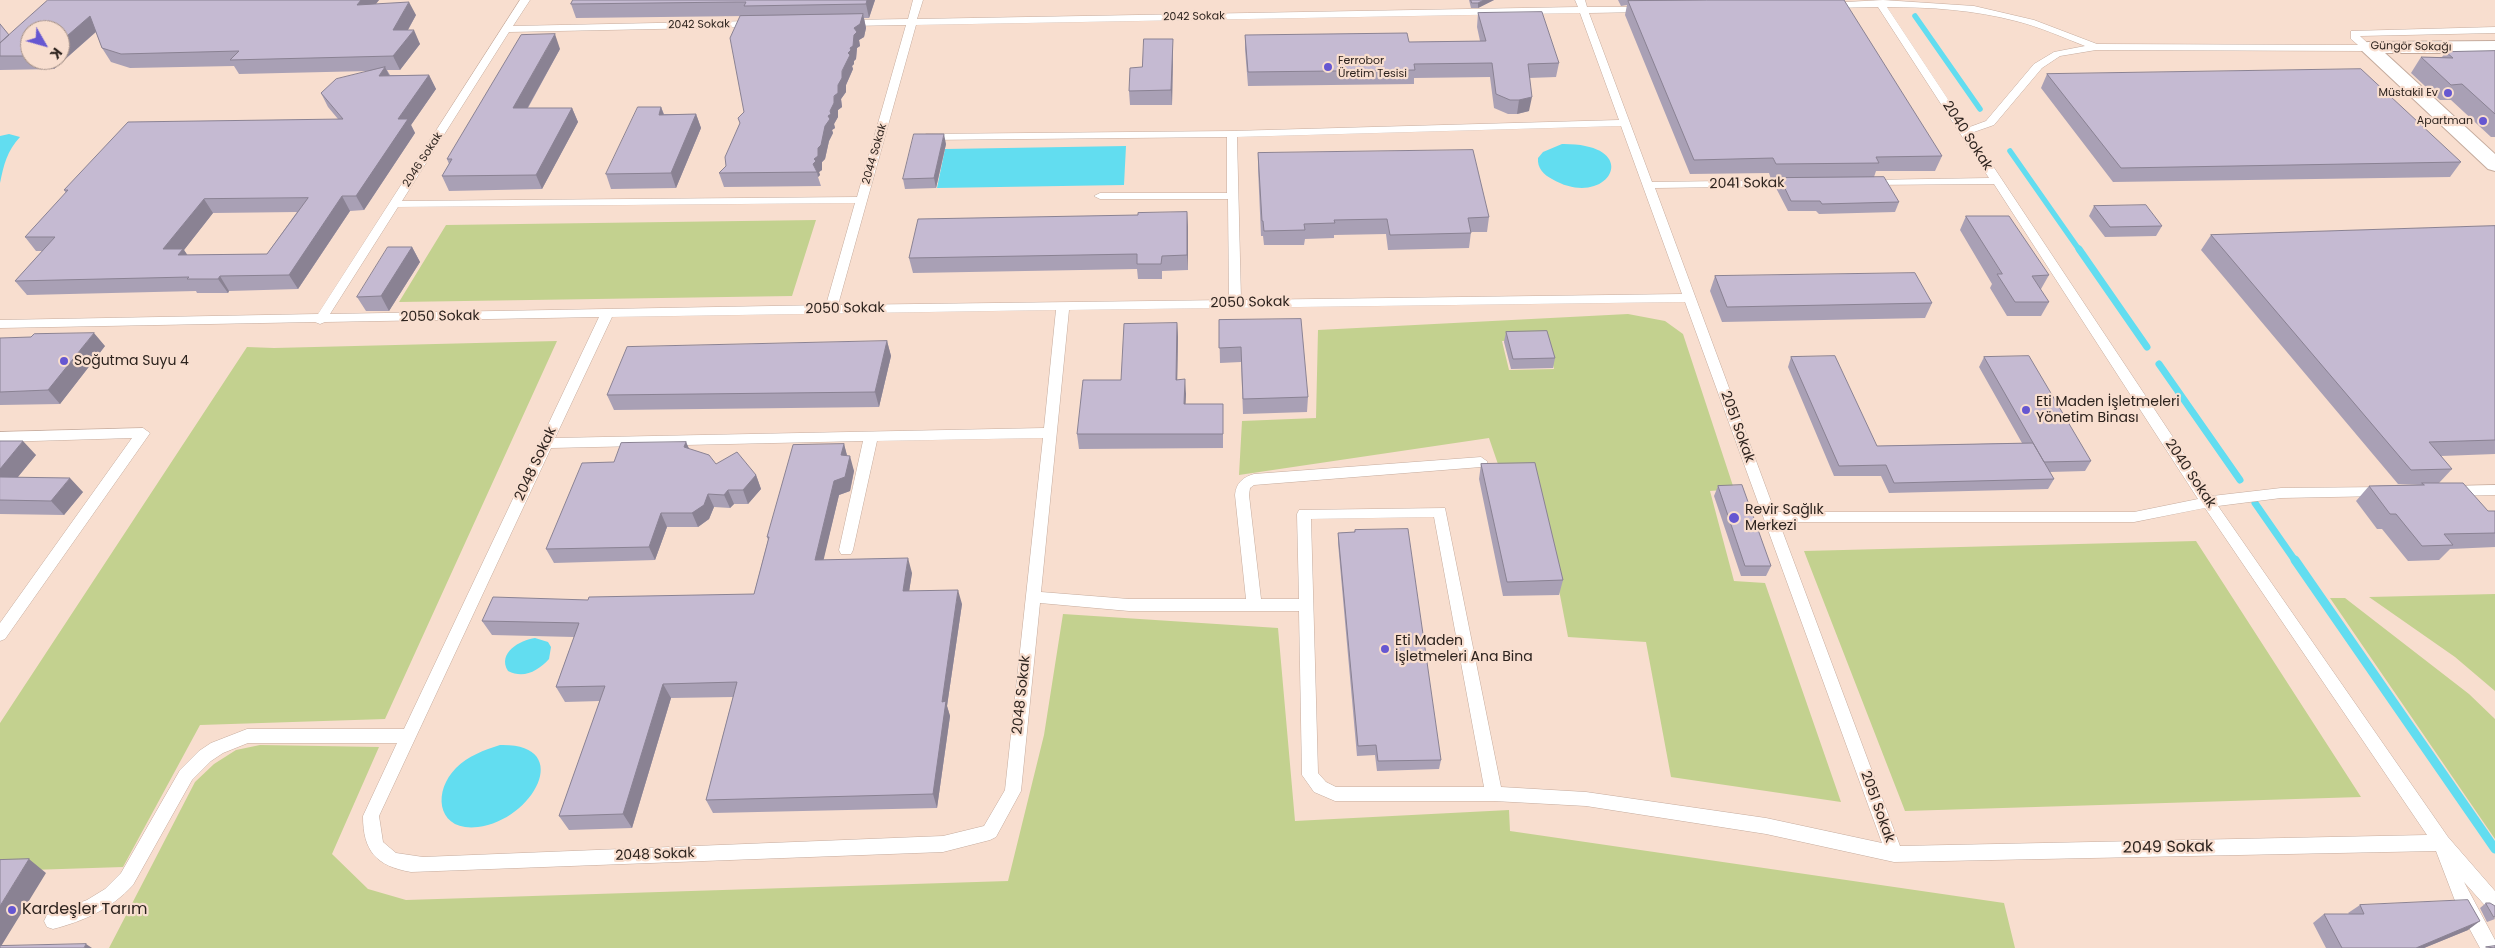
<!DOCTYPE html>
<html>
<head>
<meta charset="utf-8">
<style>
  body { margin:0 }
  #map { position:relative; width:2495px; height:948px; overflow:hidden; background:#f8decf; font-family:Poppins,sans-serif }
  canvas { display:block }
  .north { position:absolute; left:20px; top:20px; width:50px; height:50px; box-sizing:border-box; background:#f8decf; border:1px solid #a79388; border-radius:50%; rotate:128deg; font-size:14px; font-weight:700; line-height:20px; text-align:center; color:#2d231e }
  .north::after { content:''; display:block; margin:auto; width:18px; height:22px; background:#6657d1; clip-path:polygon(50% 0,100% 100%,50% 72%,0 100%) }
</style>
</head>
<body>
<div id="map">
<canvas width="2495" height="948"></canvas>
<div class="north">K</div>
</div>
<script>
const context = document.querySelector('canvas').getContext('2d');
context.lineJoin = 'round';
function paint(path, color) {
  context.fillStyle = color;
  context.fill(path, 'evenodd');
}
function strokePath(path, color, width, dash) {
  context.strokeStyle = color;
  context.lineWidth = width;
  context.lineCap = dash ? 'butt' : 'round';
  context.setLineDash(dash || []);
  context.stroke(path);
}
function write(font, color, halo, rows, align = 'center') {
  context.font = font + ' Poppins,sans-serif';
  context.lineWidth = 4.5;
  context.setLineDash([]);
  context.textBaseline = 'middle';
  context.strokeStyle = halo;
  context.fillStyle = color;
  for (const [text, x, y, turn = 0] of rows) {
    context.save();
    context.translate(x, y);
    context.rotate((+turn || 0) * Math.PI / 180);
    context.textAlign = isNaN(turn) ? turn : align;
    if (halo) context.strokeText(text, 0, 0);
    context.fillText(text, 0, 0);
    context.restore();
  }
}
paint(new Path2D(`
  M816,220L792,296L399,302L446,225Z
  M1628,314L1665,321L1683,334L1734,489L1710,491L1734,581L1765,583L1841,802L1671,777L1646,642L1568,637L1537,475L1500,470L1489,438L1239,475L1242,421L1316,418L1318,330ZM1547,340L1554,369L1509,370L1502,341Z
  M557,341L385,719L200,725L123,867L0,871V723L247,347L274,348Z
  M2196,541L2361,797L1905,811L1804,551Z
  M2495,594V691L2455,657L2369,597Z
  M2330,598H2345L2469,694L2495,719V839Z
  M1063,614L1278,628L1295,821L1509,810L1510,831L2004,903L2015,948H109L195,782L214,764L236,750L260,745L379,747L332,854L368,889L406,900L1008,881L1044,735Z`), '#c3d18f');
paint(new Path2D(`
  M9,134L20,137C7,151 4,164 0,183V136Z
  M1562,144C1647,143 1608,212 1552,179C1544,175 1537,168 1538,158L1543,152Z
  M1126,146L1124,185L937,188L945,149Z
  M535,638L548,642L551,647L549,659C538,671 524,679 508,671C497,653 520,640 535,638Z
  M500,745C575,743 534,820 478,827C437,832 432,792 456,768C468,756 484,750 500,745Z`), '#62ddf0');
strokePath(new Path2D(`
  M1915,16L1980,109
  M2010,151L2080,251`), '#62ddf0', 5.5);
strokePath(new Path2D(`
  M2079,249L2147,347
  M2159,364L2240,480
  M2255,503L2296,562`), '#62ddf0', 7);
strokePath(new Path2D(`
  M2295,560L2495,849`), '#62ddf0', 9);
const lane = new Path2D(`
  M520,0H530L513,26L753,21L758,24L753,27L509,32L402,201L857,197L906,25L847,26L842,23L847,20L908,19L913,0H923L917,19L1578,7L1575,0H1585L1587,7H1646V11L1643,12L1589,13L1652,182L1796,180L1802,183L1796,186L1655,188L1775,512H2134L2198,499L1994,184L1863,185V181L1867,180L1989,178L1878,7L1830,8L1825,5L1827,3L1883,0L1974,6L2034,20L2097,44L2358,45L2351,39V31L2495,27V33L2360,36L2373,48L2368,51L2096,50L2060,56L2042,68L1994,125L1971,133L2212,496L2281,488L2387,487L2389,491L2387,495L2382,496L2281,498L2218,506L2448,837L2495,891V912L2489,910L2464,882L2495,940V948H2480L2457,906L2436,851L1894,862L1766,834L1586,806L1494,801H1335L1314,792L1302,775L1299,611H1129L1040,603L1021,791L996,837L990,840L943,852L411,872C376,866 363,851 363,816L397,743H248L223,753L211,761L192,780L133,885C111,909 84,921 53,929L47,927L44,921L47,915L87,900L105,889L121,873L180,770L199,751L211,743L247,729H404L599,317L325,322L320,324L315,322L0,328V320L318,314ZM1887,7C1931,7 1974,10 2016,21C2040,27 2062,37 2085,46L2054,52L2034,64L1986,121L1967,128ZM1580,13L1619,120L1232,131L926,134L921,137L926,140L1227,137V193H1100L1094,196L1100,199H1228L1229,300L838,305L916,25ZM1621,126L1682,294L1241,300L1237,137ZM855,203L826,305L330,314L398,207ZM1685,302L1882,843L1766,818L1586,792L1501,787L1445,508L1299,510L1297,514L1299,599H1261L1249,495L1250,488L1254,485L1481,467L1488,462L1481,457L1254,474C1243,477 1236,483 1235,495L1246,599H1129L1041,592L1069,310ZM1056,310L1044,428L555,438L612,317ZM1043,438L1005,790L984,826L943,836L423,857L396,853L383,842L379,816L551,448L863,441L839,550L841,554H851L853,550L877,441ZM2205,508L2427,835L1900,846L1779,522H2134ZM1434,517L1484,787H1336L1326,782L1318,773L1311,519Z
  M143,428L150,433L148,436L5,639L0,641V623L132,438L0,442V432Z
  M2495,485V495L2453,496L2446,491L2453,486Z`);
const street = new Path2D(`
  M2495,41V53H2385L2495,154V171L2488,169L2359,48L2361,44L2368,42Z`);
strokePath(lane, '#c5ab9d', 1);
strokePath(street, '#c5ab9d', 2);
paint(lane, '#fff');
paint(street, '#fff');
paint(new Path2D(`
  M48,0H379L376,4L416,15L408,30L420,44L400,70H387L390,75H429L436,89L411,125L415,133L364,210L350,211L298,289L229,291L228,293H197L196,291L27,295L15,281L42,251H36L25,237L66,193L64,190L338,119L328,107L321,93L369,71L239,74L234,66L130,68L111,62L102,48L96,32L54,69L0,70V24L9,35ZM30,30L60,60H30ZM297,212L267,254L187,255L184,250L213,213Z
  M573,0H875L869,18H864L866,28L864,37L859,40L860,46L857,48L856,59L854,61V64L852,66L853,69L846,85V92L841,99L842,107L838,110V117L834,124L835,128L832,130L833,133L829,141L825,159L822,162V170L819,172L820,175L818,177L821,186L724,187L719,173L726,166L744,112L746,16L576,18L571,4Z
  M1469,0H1494L1478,8H1471Z
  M1618,0H1835L1942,156L1935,171H1876L1874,177L1899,202L1895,212L1819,214L1816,211H1788L1776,188L1779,179H1771L1769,173L1690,174L1625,15L1627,5L1621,6Z
  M1478,13L1559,63L1556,77L1529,78V111L1517,114H1508L1494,108L1490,77L1414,78V84L1248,86L1245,49V35L1409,42L1480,41L1477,27Z
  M560,49L528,108H572L578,122L542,189L449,191L442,176L449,164L447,159Z
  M2495,51V137H2491L2451,100H2440L2411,73L2421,57H2442L2446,52Z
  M1173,53L1172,105H1130L1129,91L1142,67Z
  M2047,74L2461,162L2450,177L2113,182L2041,88Z
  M661,107L664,114H696L701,128L676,188L611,189L606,174Z
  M946,144L936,188L905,189L903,179Z
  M1258,153L1489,217L1487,232H1471L1469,248L1388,250L1386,234L1334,235V238L1305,239L1304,245H1264L1263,236H1261L1258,168Z
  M2094,206L2162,226L2156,236L2105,237L2089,216Z
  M1187,212L1188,270L1162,271V279H1138L1137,269L913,273L909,258L1138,215Z
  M1966,216L2049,275L2041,289H2040L2049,302L2041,316H2007L1990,288L1992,284L1960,230Z
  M2495,226V454L2441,456L2452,469L2439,483L2488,511H2495V547L2450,549L2439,560L2408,561L2382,529H2377L2356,501L2369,486L2421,484H2398L2201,250L2211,235Z
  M412,247L420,262L389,311H366L357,297Z
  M1715,276L1932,303L1925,318L1722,322L1710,291Z
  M1219,320L1308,397L1307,412L1243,414L1241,362L1220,363Z
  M1177,323L1178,337L1177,380L1186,394L1185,404H1223V448L1079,449L1077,434L1121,380Z
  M1506,332L1555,358L1553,368L1511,369L1504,342Z
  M0,338L105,346L60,404L0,405Z
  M887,341L891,356L879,407L614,410L607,395Z
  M1791,357L1877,446L2022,443L1979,367L1984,357L2091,461L2085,471L2050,472L2054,479L2048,489L1889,493L1881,476H1834L1788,367Z
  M0,441L36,455L18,477L83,492L64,515L0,514Z
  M686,442L689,449L716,464L756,475L761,489L748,504H734L730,508L714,507L709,519L698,527H667L655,560L554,563L546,549L614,462Z
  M844,444L847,456L854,471L850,491L839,495L823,560L912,573L909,591L962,604L947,706L950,716L937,808L713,813L706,800L733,697L671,698L632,828L569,830L559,816L600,701L565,702L556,687L574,637L492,635L482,621L754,594L768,540L767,537Z
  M1481,464L1563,580L1559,595L1503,596L1479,479Z
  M1718,486L1771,566L1766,576H1741L1714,496Z
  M1355,530L1441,760L1439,769L1377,771L1375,755L1357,756L1338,543V533L1354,532Z
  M2486,903L2495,919L2487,922L2480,908Z
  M2360,905L2468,930L2424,948H2326L2313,923L2324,914H2349L2348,913Z`), '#a9a0b5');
paint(new Path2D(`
  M361,0H379L364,18L357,5Z
  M867,0H875L869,18L866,4Z
  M1484,0H1494L1478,8V3Z
  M409,2L416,15L400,44L393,30Z
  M863,14L866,28L864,37L859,40L860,46L857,48L856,59L854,61V64L852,66L853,69L846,85V92L841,99L842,107L838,110V117L834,124L835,128L832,130L833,133L829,141L825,159L822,162V170L819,172L820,175L818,177L817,172L813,164L850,48L854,28Z
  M90,16L99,29L54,69L48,60H60V42Z
  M414,30L420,44L400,70L393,56Z
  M555,34L560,49L519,123L513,108Z
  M1173,39V53L1172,105L1171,90Z
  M385,67L392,81L379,76Z
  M429,75L436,89L411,125L415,133L364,210L356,196L398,119Z
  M1532,97L1529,111L1517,114L1519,100Z
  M661,107L666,121L659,115Z
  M572,108L578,122L542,189L536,175Z
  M696,114L701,128L676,188L671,173Z
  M944,134L946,144L936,188L934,178Z
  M342,196L350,211L298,289L289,275Z
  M204,199L213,213L184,250L193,263L163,249Z
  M1187,212L1188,227V270L1187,255Z
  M412,247L420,262L389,311L381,296Z
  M220,276L229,291L228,293L218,279Z
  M1177,323L1178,337L1177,394L1176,380Z
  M94,333L105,346L60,404L48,390Z
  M887,341L891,356L879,407L875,392Z
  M1185,379L1186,394L1185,419L1184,404Z
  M23,441L36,455L7,490L0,483V469Z
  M686,442L692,455L684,447Z
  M844,444L848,459L841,455Z
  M850,456L854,471L850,491L839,495L820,575L815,560L834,481Z
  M756,475L761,489L748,504L743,490Z
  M70,478L83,492L64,515L51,501Z
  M728,490L734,504L730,508L724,495Z
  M708,494L714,507L709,519L698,527L692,513Z
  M661,513L667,527L655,560L649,547Z
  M908,558L912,573L907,605L903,591Z
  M958,590L962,604L947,706L950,716L937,808L933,794L942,702Z
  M663,684L671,698L632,828L623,814Z
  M29,859L46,873L0,948V906Z
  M2480,921L2468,930L2424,948H2416Z
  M86,944L92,948H84Z`), '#8a8293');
const building = new Path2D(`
  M48,0H361L357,5L409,2L393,30H414L393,56L230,60L239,51L121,54L102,48L90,16L60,42V30H30V56H0V43Z
  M573,0H867L866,4L744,6L746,2H736L571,4Z
  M1471,0H1484L1478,3H1472Z
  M1707,0H1844L1942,156L1876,157L1879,163L1776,164L1773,158L1694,160L1628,1Z
  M1542,12L1559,63L1528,64L1532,97L1519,100H1510L1496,94L1492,63L1414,64L1415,70L1248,72L1245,35L1407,33L1409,42L1486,41L1478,13Z
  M863,14L860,24L854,28L857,32L854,35L853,46L850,48L851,50L848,53L850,55L842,71V78L838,85V93L834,96V103L830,111L831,114L828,116L830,119L825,126L821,145L818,148V156L814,159L816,161L813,164L817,172L719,173L726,166L725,157L740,123L738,118L744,112L730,38L740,16Z
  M0,24L9,35L0,43Z
  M555,34L513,108H572L536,175L442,176L452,159H447L521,35Z
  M1144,39H1173L1171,90L1129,91L1130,68L1142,67Z
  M2495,51V114L2462,84L2451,85L2421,57L2453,58L2446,52Z
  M385,67L379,76L429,75L398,119H408L356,196H342L289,275L220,276L218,279H187L189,277L15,281L55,237H25L68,190H64L128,122L343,119L321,93L336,79ZM308,198L267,254L178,255L183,249H163L204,199Z
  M2361,69L2461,162L2121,168L2047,74Z
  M638,107H661L659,115L696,114L671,173L606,174Z
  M914,134H944L934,178L903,179Z
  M1473,150L1489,217L1468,218L1471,233L1390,235L1387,219L1334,220L1335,223L1304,224L1305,230L1264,231L1263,221H1262L1258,153Z
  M1884,177L1899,202L1822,204L1820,201H1791L1780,178Z
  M2146,205L2162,226L2110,227L2094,206Z
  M1187,212V255L1162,256L1161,264H1137V254L909,258L918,219L1138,215V213Z
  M1966,216H2009L2049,275L2032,276L2049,302H2015L1997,274H2002Z
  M2495,226V440L2429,442L2452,469L2411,470L2211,235Z
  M388,247H412L381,296L357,297Z
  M1915,273L1932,303L1727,307L1715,276Z
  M1301,319L1308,397L1243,399L1241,347L1219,348V320Z
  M1177,323L1176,380L1185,379L1184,404H1223V434H1077L1083,380H1121L1124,324Z
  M1547,331L1555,358L1513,359L1506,332Z
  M94,333L48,390L0,392V338L31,337L34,334Z
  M887,341L875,392L607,395L627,347Z
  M1835,356L1877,446L2033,443L2054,479L1894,483L1886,465L1839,466L1791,357Z
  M2029,356L2091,461L2044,462L1984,357Z
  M0,441H23L0,469Z
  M686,442L684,447L709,455L716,464L737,452L756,475L743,490H728L724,495L708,494L704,505L692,513H661L649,547L546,549L582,463L614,462L621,443Z
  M844,444L841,455L850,456L845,477L834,481L815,560L908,558L903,591L958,590L942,702L946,701L933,794L706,800L737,682L663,684L623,814L559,816L605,686L556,687L579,623L482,621L493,597L588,600L589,597L754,594L769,537H767L793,445Z
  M1535,463L1563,580L1507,582L1481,464Z
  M0,477L70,478L51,501L0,500Z
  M2422,483H2463L2488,511H2495V533L2444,534L2453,545L2422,546L2396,514H2390L2369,486L2424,485Z
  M1742,485L1771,566H1745L1718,486Z
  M1408,529L1441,760L1378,761L1376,745L1358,746L1338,533L1355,532V530Z
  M29,859L0,906V860Z
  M2468,900L2480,921L2416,948H2342L2324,914H2364L2360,905Z
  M2486,903H2490L2495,906V917H2494Z
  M86,944L84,948H0V946Z
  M2495,946V948L2486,947Z`);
paint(building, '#c5bad2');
strokePath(building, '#8a8293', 1);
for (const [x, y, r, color] of [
  [1328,67,5,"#6657d1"],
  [2448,93,5,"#6657d1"],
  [2483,121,5,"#6657d1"],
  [64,361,5,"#6657d1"],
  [2026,410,5,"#6657d1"],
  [1734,518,6,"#6657d1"],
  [1385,649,5,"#6657d1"],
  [12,910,5,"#6657d1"]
]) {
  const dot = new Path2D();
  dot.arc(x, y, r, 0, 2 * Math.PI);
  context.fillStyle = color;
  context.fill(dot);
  strokePath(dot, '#f8decf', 2);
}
write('11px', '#2d231e', '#f8decf', [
  ["2042 Sokak",1194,17,-1],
  ["2042 Sokak",699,25,-1],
  ["Güngör Sokağı",2411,47,1],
  ["2044 Sokak",875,154,-74],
  ["2046 Sokak",423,160,-57]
]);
write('11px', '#2d231e', '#f8decf', [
  ["Ferrobor",1338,61,"left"],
  ["Üretim Tesisi",1338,74,"left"],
  ["Müstakil Ev",2438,93],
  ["Apartman",2473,121]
], 'right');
write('14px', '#2d231e', '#f8decf', [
  ["2040 Sokak",1967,136,57],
  ["2041 Sokak",1747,184,-1],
  ["2050 Sokak",1250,303,-1],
  ["2050 Sokak",845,309,-1],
  ["2050 Sokak",440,317,-1],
  ["2051 Sokak",1737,427,70],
  ["2048 Sokak",536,464,-65],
  ["2040 Sokak",2190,474,56],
  ["2048 Sokak",1022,695,-84],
  ["2051 Sokak",1877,807,70],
  ["2048 Sokak",655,855,-2]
]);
write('14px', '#2d231e', '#f8decf', [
  ["Soğutma Suyu 4",74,361],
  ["Eti Maden İşletmeleri",2036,402],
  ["Yönetim Binası",2036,418],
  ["Revir Sağlık",1745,510],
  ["Merkezi",1745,526],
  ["Eti Maden",1395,641],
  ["İşletmeleri Ana Bina",1395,657]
], 'left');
write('16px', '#2d231e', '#f8decf', [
  ["2049 Sokak",2168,848,-1]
]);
write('16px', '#2d231e', '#f8decf', [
  ["Kardeşler Tarım",22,910]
], 'left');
</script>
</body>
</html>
